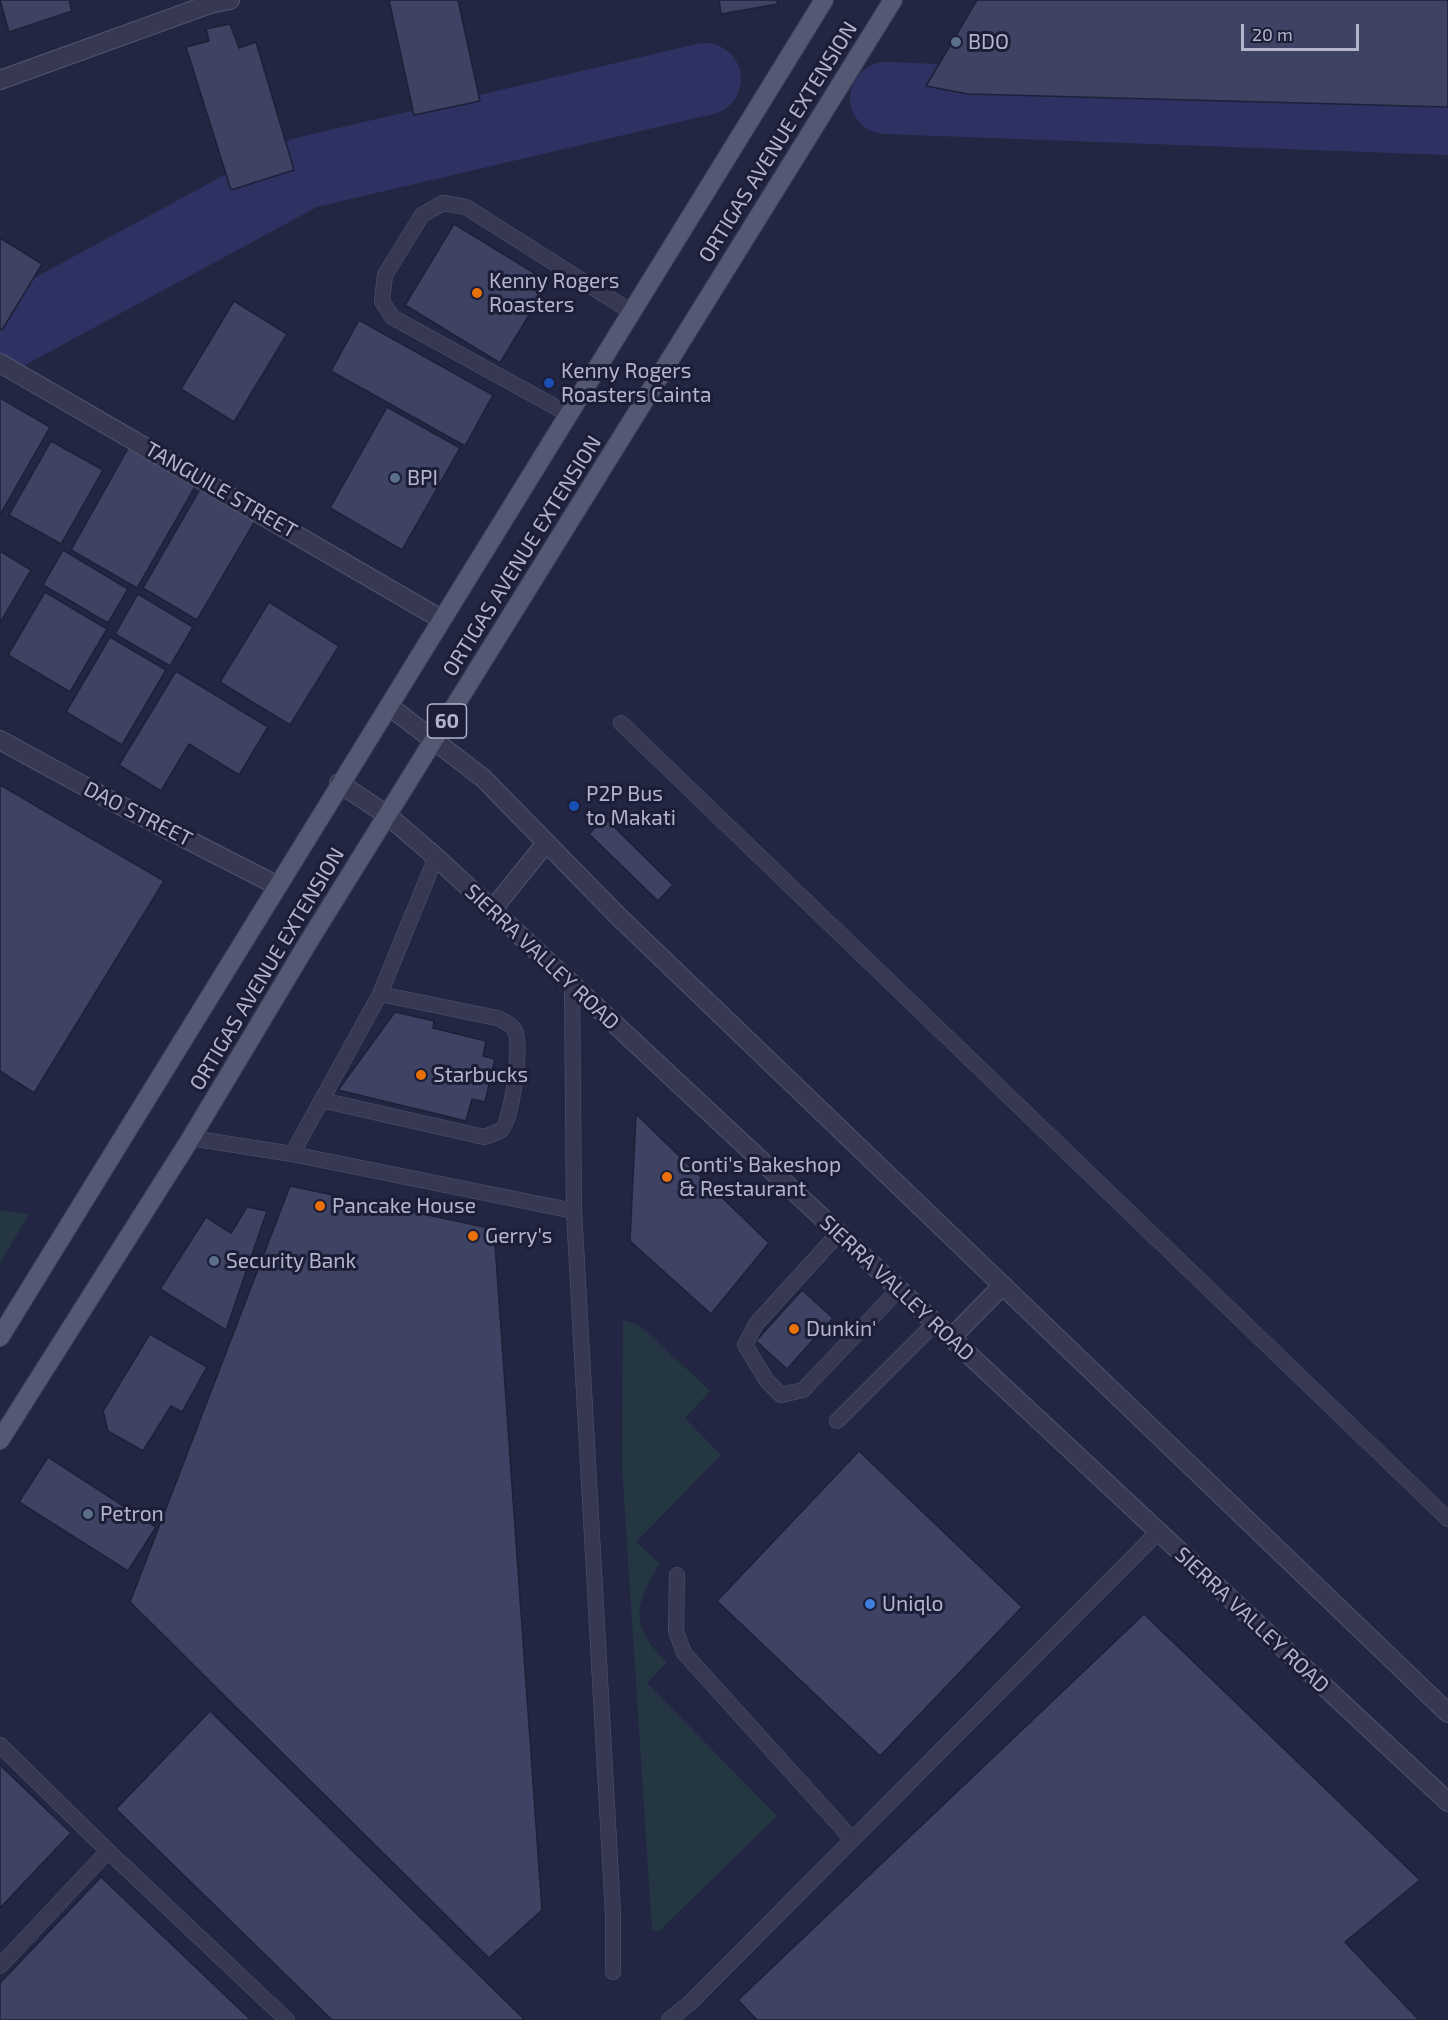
<!DOCTYPE html>
<html>
<head>
<meta charset="utf-8">
<style>
  body { margin:0 }
  #map { position:relative; width:1448px; height:2020px; overflow:hidden; background:#232642; font-family:"Exo 2",sans-serif }
  canvas { display:block }
  .scale { position:absolute; left:1241px; top:24px; width:118px; height:27px; box-sizing:border-box; border:3px solid #b4b5cc; border-top:0; padding-left:8px; font-size:18px; line-height:21px; white-space:nowrap; color:#b4b5cc; -webkit-text-stroke:4px #1c1e37; paint-order:stroke }
</style>
</head>
<body>
<div id="map">
<canvas width="1448" height="2020"></canvas>
<div class="scale">20 m</div>
</div>
<script>
const context = document.querySelector('canvas').getContext('2d');
context.lineJoin = 'round';
function paint(path, color) {
  context.fillStyle = color;
  context.fill(path, 'evenodd');
}
function strokePath(path, color, width, dash) {
  context.strokeStyle = color;
  context.lineWidth = width;
  context.lineCap = dash ? 'butt' : 'round';
  context.setLineDash(dash || []);
  context.stroke(path);
}
function write(font, color, halo, rows, align = 'center') {
  context.font = font + ' "Exo 2",sans-serif';
  context.lineWidth = 6;
  context.setLineDash([]);
  context.textBaseline = 'middle';
  context.strokeStyle = halo;
  context.fillStyle = color;
  for (const [text, x, y, turn = 0] of rows) {
    context.save();
    context.translate(x, y);
    context.rotate((+turn || 0) * Math.PI / 180);
    context.textAlign = isNaN(turn) ? turn : align;
    if (halo) context.strokeText(text, 0, 0);
    context.fillText(text, 0, 0);
    context.restore();
  }
}
paint(new Path2D(`
  M0,1210L29,1214L0,1263Z
  M623,1320L637,1324L646,1331L710,1391L685,1418L721,1455L636,1542L660,1564C633,1605 630,1628 667,1662L647,1683L777,1816L658,1932L652,1930L622,1466Z`), '#253643');
strokePath(new Path2D(`
  M886,98L1448,119
  M1,337L304,173L705,79`), '#2e3262', 72);
const building = new Path2D(`
  M0,0H69L72,11L9,32Z
  M389,0H458L480,101L414,115Z
  M719,0H777L778,4L721,14Z
  M977,0H1448V107L968,94L926,86Z
  M230,24L239,48L256,42L294,170L231,190L186,47L209,41L206,29Z
  M454,224L549,282L500,363L405,305Z
  M0,238L42,264L2,330L0,329Z
  M234,301L287,334L234,422L181,389Z
  M359,320L493,395L465,446L331,371Z
  M0,398L50,427L0,515Z
  M387,407L460,448L402,550L330,508Z
  M51,441L103,470L61,544L9,515Z
  M130,445L197,483L137,588L71,550Z
  M203,484L258,516L197,620L143,588Z
  M63,550L128,589L108,623L43,585Z
  M0,551L31,570L0,623Z
  M45,592L107,629L70,692L8,655Z
  M138,594L193,627L170,666L115,634Z
  M269,602L339,646L290,725L220,682Z
  M110,637L166,670L122,745L66,712Z
  M176,671L268,727L239,775L189,744L161,791L119,765Z
  M0,785L164,881L34,1093L0,1071Z
  M605,818L673,885L658,901L589,834Z
  M395,1012L434,1021L433,1028L486,1041L483,1056L495,1059L485,1102L472,1099L466,1121L338,1090Z
  M636,1114L769,1243L711,1314L630,1241Z
  M290,1186L494,1229L542,1910L489,1958L130,1602Z
  M247,1207L267,1211L226,1330L160,1289L206,1217L231,1233Z
  M802,1290L833,1318L787,1369L756,1341Z
  M150,1334L207,1367L182,1412L171,1406L143,1451L108,1431L103,1411Z
  M859,1451L1022,1607L880,1756L717,1601Z
  M48,1457L156,1527L128,1571L19,1502Z
  M1144,1614L1420,1880L1345,1942L1419,2020H757L738,2000Z
  M210,1711L525,2020H332L116,1809Z
  M0,1765L71,1833L0,1908Z
  M101,1877L251,2020H0V1983Z`);
paint(building, '#3e4263');
strokePath(building, '#1e2039', 1.5);
const service = new Path2D(`
  M570,415L392,317L382,301L385,275L422,215L443,203L466,207L633,313
  M621,723L1448,1519
  M572,986L574,1211L613,1914V1972
  M321,1100L484,1137C489,1135 497,1133 501,1130C512,1122 522,1043 515,1031C512,1024 504,1021 497,1018L380,994
  M191,1138L292,1154L574,1211
  M292,1154L380,994L436,857
  M838,1234L756,1324L745,1345L767,1381L781,1395L803,1390L898,1290
  M837,1421L935,1323
  M677,1575L676,1631L684,1653L851,1838
  M0,1745L108,1851L287,2020
  M0,1966L108,1851
  M669,2020L691,2002L1158,1532`);
const minor = new Path2D(`
  M0,80L210,4L230,0
  M0,363L441,619
  M389,706L483,778L619,917L1448,1713
  M0,740L106,798L278,886
  M339,783L387,815L436,857L1448,1802
  M492,910L546,843
  M951,1338L1003,1285`);
const primary = new Path2D(`
  M0,1337L824,0
  M0,1440L191,1138L309,941L893,0`);
strokePath(service, '#52546c', 16);
strokePath(minor, '#52546c', 20);
strokePath(primary, '#41425b', 20);
strokePath(service, '#373952', 15);
strokePath(minor, '#373952', 18);
strokePath(primary, '#555872', 18);
for (const [x, y, r, color] of [
  [956,42,6,"#5c6f8a"],
  [477,293,6,"#e8710a"],
  [549,383,6,"#1a4fb4"],
  [395,478,6,"#5c6f8a"],
  [574,806,6,"#1a4fb4"],
  [421,1075,6,"#e8710a"],
  [667,1177,6,"#e8710a"],
  [320,1206,6,"#e8710a"],
  [473,1236,6,"#e8710a"],
  [214,1261,6,"#5c6f8a"],
  [794,1329,6,"#e8710a"],
  [88,1514,6,"#5c6f8a"],
  [870,1604,6,"#3f7fe0"]
]) {
  const dot = new Path2D();
  dot.arc(x, y, r, 0, 2 * Math.PI);
  context.fillStyle = color;
  context.fill(dot);
  strokePath(dot, '#1c1e37', 2);
}
for (const [x, y, w] of [
  [447,721,39]
]) {
  const box = new Path2D();
  box.roundRect(x - w / 2, y - 17, w, 34, 4.5);
  context.fillStyle = '#1c1e37';
  context.fill(box);
  strokePath(box, '#b4b5cc', 1.5);
}
write('bold 20px', '#b4b5cc', null, [
  ["60",447,721]
]);
write('21px', '#b4b5cc', '#1c1e37', [
  ["BDO",968,42],
  ["Kenny Rogers",489,281],
  ["Roasters",489,305],
  ["Kenny Rogers",561,371],
  ["Roasters Cainta",561,395],
  ["BPI",407,478],
  ["P2P Bus",586,794],
  ["to Makati",586,818],
  ["Starbucks",433,1075],
  ["Conti's Bakeshop",679,1165],
  ["& Restaurant",679,1189],
  ["Pancake House",332,1206],
  ["Gerry's",485,1236],
  ["Security Bank",226,1261],
  ["Dunkin'",806,1329],
  ["Petron",100,1514],
  ["Uniqlo",882,1604]
], 'left');
write('21px', '#b4b5cc', '#1c1e37', [
  ["ORTIGAS AVENUE EXTENSION",778,142,-58],
  ["TANGUILE STREET",221,490,30],
  ["ORTIGAS AVENUE EXTENSION",522,556,-58],
  ["DAO STREET",138,814,27],
  ["SIERRA VALLEY ROAD",542,957,43],
  ["ORTIGAS AVENUE EXTENSION",267,969,-59],
  ["SIERRA VALLEY ROAD",897,1288,43],
  ["SIERRA VALLEY ROAD",1252,1620,43]
]);
</script>
</body>
</html>
